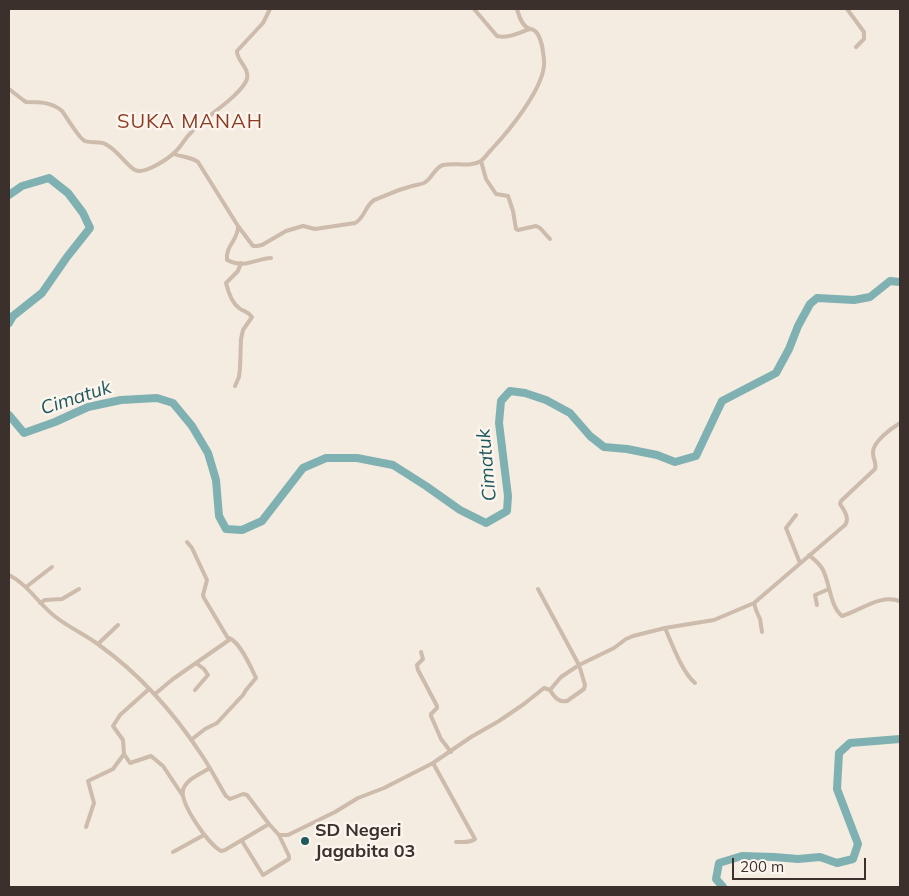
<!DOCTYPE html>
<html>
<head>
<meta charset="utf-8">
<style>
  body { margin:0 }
  #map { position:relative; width:909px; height:896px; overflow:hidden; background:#f4ebe1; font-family:Mulish,sans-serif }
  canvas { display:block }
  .frame { position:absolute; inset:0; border:10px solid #3b302b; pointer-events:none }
  .scale { position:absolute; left:732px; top:858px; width:134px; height:22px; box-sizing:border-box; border:2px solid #3b302b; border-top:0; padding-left:6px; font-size:15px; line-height:18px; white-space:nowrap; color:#3b302b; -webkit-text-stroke:4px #fbf5ee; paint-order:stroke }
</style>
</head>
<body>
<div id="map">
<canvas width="909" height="896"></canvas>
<div class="frame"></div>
<div class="scale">200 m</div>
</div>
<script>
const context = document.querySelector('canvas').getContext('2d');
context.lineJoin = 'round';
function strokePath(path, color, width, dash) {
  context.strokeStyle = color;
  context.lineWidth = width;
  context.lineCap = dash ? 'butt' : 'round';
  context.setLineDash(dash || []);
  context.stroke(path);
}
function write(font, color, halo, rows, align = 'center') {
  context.font = font + ' Mulish,sans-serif';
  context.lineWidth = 5;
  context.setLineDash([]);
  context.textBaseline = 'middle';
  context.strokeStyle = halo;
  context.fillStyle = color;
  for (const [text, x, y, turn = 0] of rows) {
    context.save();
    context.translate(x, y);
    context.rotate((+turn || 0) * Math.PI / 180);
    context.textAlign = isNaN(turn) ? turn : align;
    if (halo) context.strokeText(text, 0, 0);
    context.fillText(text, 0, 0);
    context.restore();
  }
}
strokePath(new Path2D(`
  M9,195L22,186L49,178L68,193L83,213L90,228L67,257L42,293L13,316L9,323
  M9,415L24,433L55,422L88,407L121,400L157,398L173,403L192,426L208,453L216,480L219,516L226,529L242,530L262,521L303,468L326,458H357L393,465L426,486L460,510L486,523L507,511L508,496L499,423L501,401L510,391L525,393L546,400L570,413L590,436L604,447L627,449L657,455L675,462L696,456L722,401L776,373L789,349L798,326L810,304L817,298L854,300L870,297L890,281L900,282
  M723,887L716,879L719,863L742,856L774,857L798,859L820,857L837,863L853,859L858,844L837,789L839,753L850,743L900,739`), '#7fb0b2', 8);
strokePath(new Path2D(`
  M474,9L497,36C508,39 520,32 530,29
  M847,9L864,32V39L856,47
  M9,89L23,100L26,102C39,102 52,102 62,111C66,116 80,140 85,141C92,144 100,140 107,145C118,151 126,165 135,170C144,175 168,159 175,152C180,148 183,142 187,137C192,131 197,126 203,121C215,111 242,93 247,79C250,68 236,60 237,51L263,23L270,9
  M174,154C182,157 192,157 198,162L238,226L253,246H257L262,245L286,231L303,226L315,229L355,223C364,219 365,206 374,200C385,196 397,190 409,187C414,185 419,185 424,183C432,179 434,168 443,165C456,162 470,168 481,161C485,158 488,153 491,150C508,132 547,85 544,60C543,51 542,37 535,31C531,28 531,30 528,28C521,25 519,15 517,9
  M481,161L486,179L496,194L508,196L513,211L516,229L518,230L536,226L540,228L550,239
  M238,226C239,239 225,246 227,260C245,269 254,259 271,258
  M235,386L239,377L240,368L241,339L243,330L252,317C248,311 244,312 239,308C232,303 228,291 226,283L238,271L241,263
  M796,515L786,528L800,563
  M809,555C815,560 820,564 823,570C830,584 830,606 842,616C862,610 879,594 900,601
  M9,575C29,585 39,605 57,618C70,628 86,635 99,645C141,675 175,714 203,757C211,769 218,783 226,796L230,799L243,794L247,795L269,824L279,835H288L335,812L358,798L384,788L433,763L471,737L499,721L524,704L544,688L550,690L561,677L579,665L614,648L626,639L633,636L665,628L714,620L754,603L845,525C850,518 844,510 840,504L841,501L875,469C877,463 873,460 873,453C872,442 892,428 900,423
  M26,587L52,567
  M538,589L579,665L585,685L584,689L567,701C558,703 554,696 550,690
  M40,603L45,600L62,599L79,589
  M754,603L756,610L760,619L762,632
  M817,605L815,595L829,589
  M665,628C672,644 682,672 695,683
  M98,644L118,625
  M421,652L423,659L417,665L418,670L437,706V708L431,714V716L441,739L451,752
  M149,689L120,715L113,726L123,740L124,754L130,763L151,756L163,766L183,796
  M195,690L208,675L204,669L196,663
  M155,694L173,679L229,640L204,598L203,595L207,580L192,548L187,542
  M191,740L205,729L217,723L243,695L246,690L256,678C251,667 240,642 229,638
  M433,763L475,839C471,843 462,842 456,842
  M210,768C202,773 186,779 183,790C180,804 209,845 221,851L225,850L269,824
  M86,827L94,803L88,781L113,769L124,754
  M242,841L263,875L289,859V856L279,835
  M173,852L204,835`), '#cdbbac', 4);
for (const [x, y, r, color] of [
  [305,841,5,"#1f5a5e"]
]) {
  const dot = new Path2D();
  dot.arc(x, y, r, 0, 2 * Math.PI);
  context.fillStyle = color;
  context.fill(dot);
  strokePath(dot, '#fbf5ee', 2);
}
write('bold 18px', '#3b302b', '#fbf5ee', [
  ["SD Negeri",315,831],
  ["Jagabita 03",315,852]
], 'left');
write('italic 19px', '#1f5a5e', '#fbf5ee', [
  ["Cimatuk",76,398,-18],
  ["Cimatuk",487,465,-95]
]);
context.letterSpacing = '1px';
write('20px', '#8c3b22', '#fbf5ee', [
  ["SUKA MANAH",190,122]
]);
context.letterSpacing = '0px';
</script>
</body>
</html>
